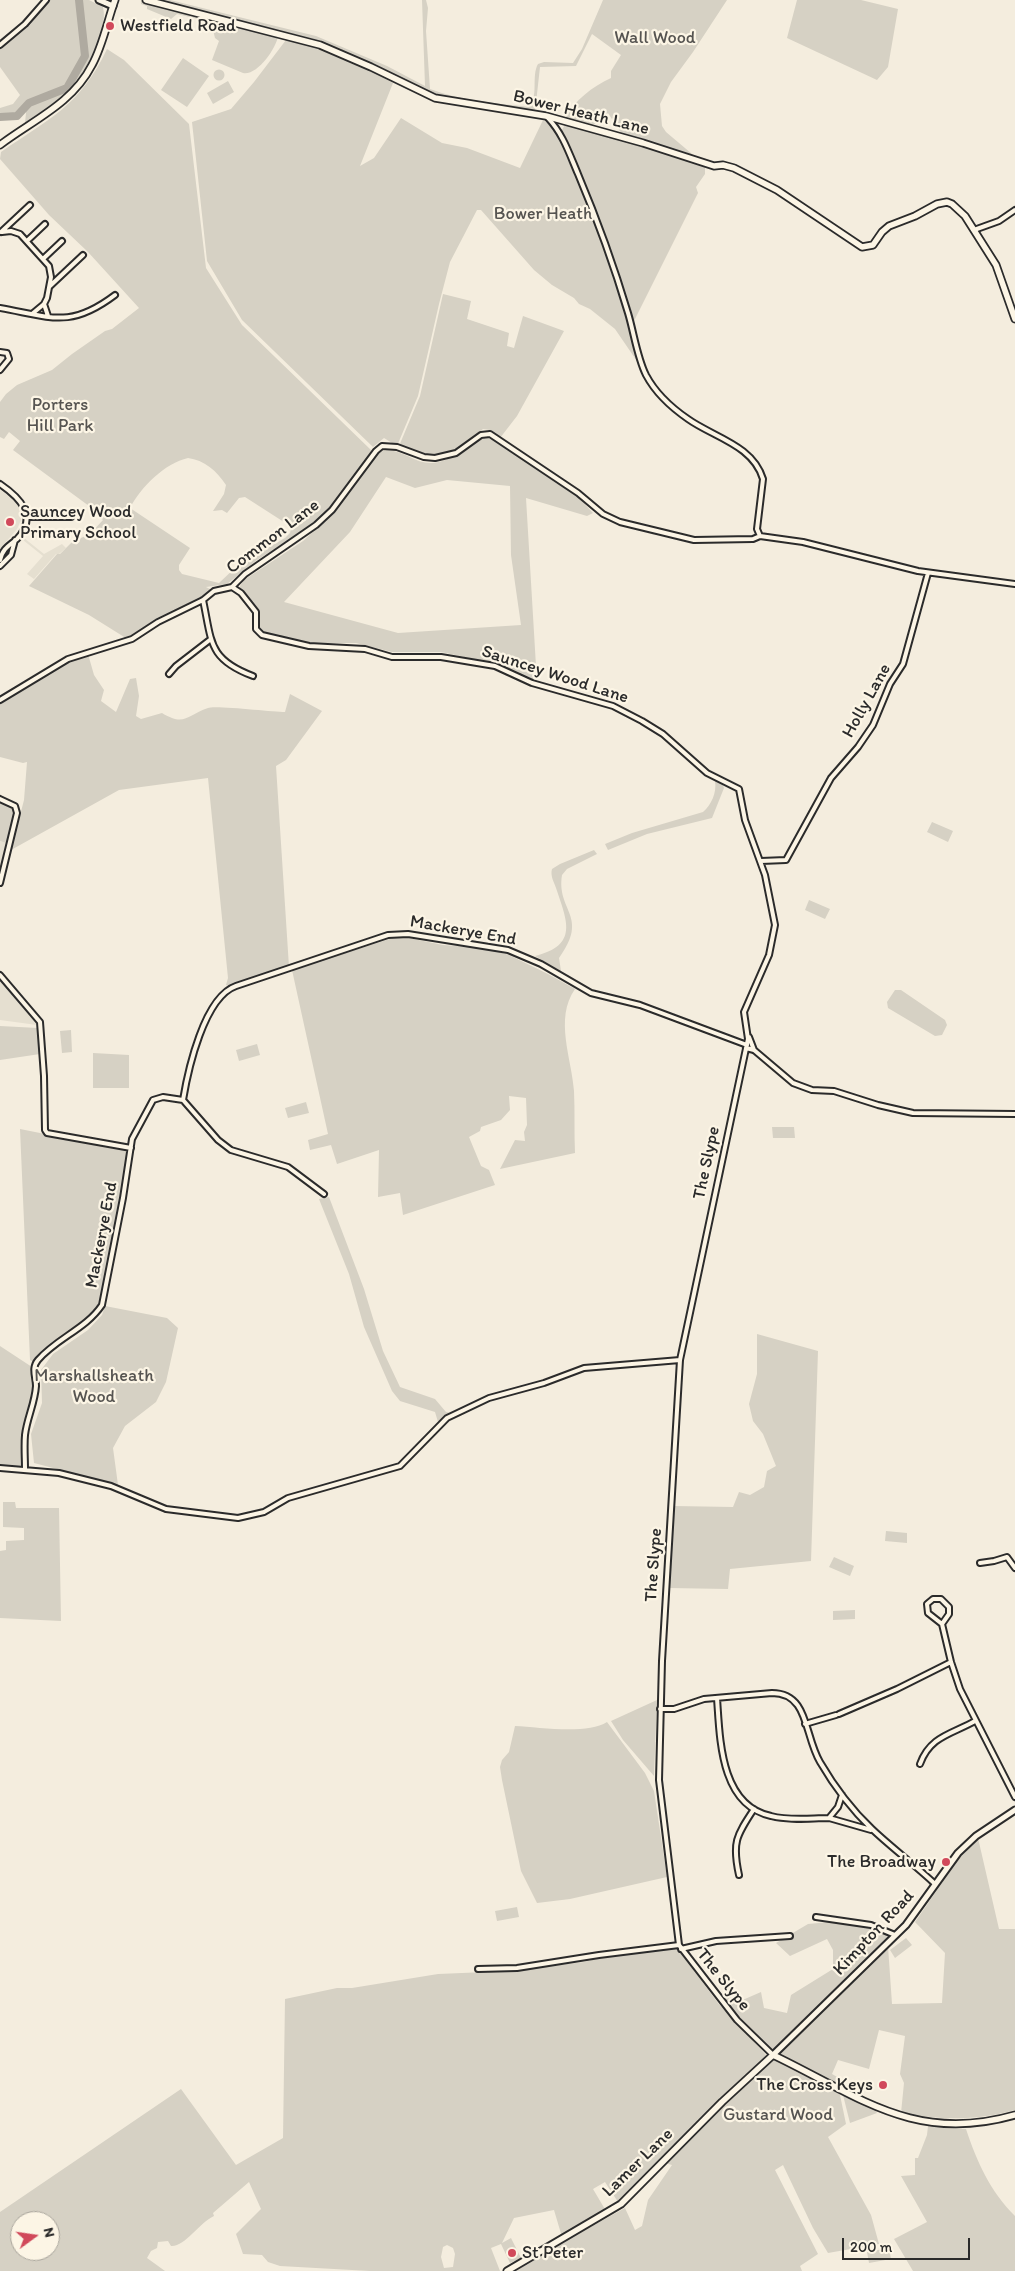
<!DOCTYPE html>
<html>
<head>
<meta charset="utf-8">
<style>
  body { margin:0 }
  #map { position:relative; width:1015px; height:2271px; overflow:hidden; background:#f4edde; font-family:Itim,sans-serif }
  canvas { display:block }
  .north { position:absolute; left:10px; top:2211px; width:50px; height:50px; box-sizing:border-box; background:#fcf5e5; border:1px solid #a8a49b; border-radius:50%; rotate:76deg; font-size:14px; font-weight:700; line-height:20px; text-align:center; color:#2b2b2b }
  .north::after { content:''; display:block; margin:auto; width:18px; height:22px; background:#d1495b; clip-path:polygon(50% 0,100% 100%,50% 72%,0 100%) }
  .scale { position:absolute; left:842px; top:2238px; width:128px; height:22px; box-sizing:border-box; border:2px solid #2b2b2b; border-top:0; padding-left:6px; font-size:15px; line-height:18px; white-space:nowrap; color:#2b2b2b; -webkit-text-stroke:4px #fcf5e5; paint-order:stroke }
</style>
</head>
<body>
<div id="map">
<canvas width="1015" height="2271"></canvas>
<div class="north">N</div>
<div class="scale">200 m</div>
</div>
<script>
const context = document.querySelector('canvas').getContext('2d');
context.lineJoin = 'round';
function paint(path, color) {
  context.fillStyle = color;
  context.fill(path, 'evenodd');
}
function strokePath(path, color, width, dash) {
  context.strokeStyle = color;
  context.lineWidth = width;
  context.lineCap = dash ? 'butt' : 'round';
  context.setLineDash(dash || []);
  context.stroke(path);
}
function write(font, color, halo, rows, align = 'center') {
  context.font = font + ' Itim,sans-serif';
  context.lineWidth = 4.5;
  context.setLineDash([]);
  context.textBaseline = 'middle';
  context.strokeStyle = halo;
  context.fillStyle = color;
  for (const [text, x, y, turn = 0] of rows) {
    context.save();
    context.translate(x, y);
    context.rotate((+turn || 0) * Math.PI / 180);
    context.textAlign = isNaN(turn) ? turn : align;
    if (halo) context.strokeText(text, 0, 0);
    context.fillText(text, 0, 0);
    context.restore();
  }
}
paint(new Path2D(`
  M0,490L15,500L20,510L21,520L17,529L0,549Z
  M24,538L44,554L62,544L66,548L59,554H56L34,579L27,574L43,556L23,540Z
  M0,841L9,844L0,877Z
  M0,978L32,1014L37,1025L0,1020Z`), '#e5dfd0');
paint(new Path2D(`
  M49,0H78L81,22V0H89L103,7C106,21 101,31 97,44C82,83 59,101 25,123L26,113L24,108C37,94 63,99 71,80L60,89L26,102L16,114L0,115V108L13,104L20,95L0,67V47L30,25Z
  M158,0H170L316,36L387,66L425,86L422,0H426L428,8L426,31L430,89C461,101 496,103 529,107C539,97 531,76 538,64L544,62L573,63L582,49L603,0H727L693,52L671,82L660,104L662,126L666,132L698,159L623,136L608,113L595,124L577,123L565,118C575,100 592,87 611,78V71L621,55L592,34L576,66L540,67L535,112L434,96L385,69L314,39Z
  M797,0H861L898,9L888,67L877,80L787,38Z
  M141,1L278,36C276,49 257,76 243,73L212,60L219,41L215,38L211,22L177,14L171,19L147,9V6L141,4Z
  M286,40C324,47 359,63 393,83L360,166L374,158L401,118L442,143L467,148L520,168L543,120L558,132L594,219L629,324L641,367L615,329L590,309L579,304L574,298L552,285L534,270L481,210H477L450,262L439,304L418,396L397,446L384,438L373,447L242,320L207,261L192,122L231,109L254,82Z
  M107,49L124,60L189,124L206,268L242,325L371,450L370,454L339,499L308,528L257,560L227,584L206,587L214,591L203,600L158,622L129,640L89,615L29,586L57,554H60L72,542L90,534L103,520L89,506L13,450L20,441L9,432L4,439L0,437V402L6,394L17,385L52,370L72,354L105,331L112,329L139,308L88,252L49,215L0,159L1,152C50,118 80,106 107,49ZM188,458C204,460 217,471 226,485L224,494L213,511L222,510L227,513L239,498L245,497L287,524L291,529L290,533L285,538L237,566L219,583L182,574L179,570V565L190,548L130,508C141,487 165,463 188,458Z
  M183,58L209,76L187,107L161,90Z
  M213.5 75a5.5 5.5 0 1 1 11 0a5.5 5.5 0 1 1-11 0Z
  M228,81L234,92L213,104L207,93Z
  M565,125L628,141L705,167V174L696,187L698,193L633,323L598,216L561,131Z
  M443,294L471,301L467,319L509,333L507,346L514,348L523,316L564,331L517,416L500,438L490,430L483,429L454,452L430,455L399,446L420,396Z
  M488,438L493,440L578,497L593,513L587,516L526,498L537,683L514,670L493,663L441,652H392L356,643H306L260,631L259,611L240,591V586L244,580L303,541L336,511L379,452C399,445 412,463 431,463C453,463 469,440 488,438ZM386,477L415,488L447,480L510,486L511,555L521,625L398,633L284,602L350,532Z
  M88,654L94,675L104,690L101,701L116,712L130,679L136,678L139,696L136,716L141,719L162,713C185,727 187,715 208,708C214,705 273,712 285,712L290,694L322,711L286,760L276,766L289,967L230,986L226,985L228,978L208,778L119,790L11,850L24,800L27,762L23,763L0,757V703L55,669Z
  M715,781L722,783L724,788L712,818L647,834L608,850L605,844L632,833L703,812C711,805 717,793 715,781Z
  M0,801L13,806L14,810L9,844L0,841Z
  M932,822L953,831L948,842L927,832Z
  M594,850L597,854L567,869L562,875C556,911 590,916 559,958L561,971L535,956C579,945 567,921 556,888C554,882 550,876 552,869L560,864Z
  M809,900L830,909L825,919L805,910Z
  M399,936L443,945L485,948L509,955L548,974L575,989C554,1019 572,1059 574,1091C575,1112 574,1133 575,1153L500,1169L515,1140L525,1141L524,1132L527,1125L526,1098L509,1096L510,1110L501,1120L481,1127L480,1131L469,1137L481,1166L489,1170L495,1185L403,1215L400,1193L378,1197L379,1150L337,1164L331,1145L310,1150L308,1140L328,1134L292,970Z
  M895,990H901L945,1020L947,1025L942,1035L935,1036L888,1008L887,1002Z
  M0,1026L38,1028L40,1054L0,1060Z
  M71,1030L72,1052L62,1053L60,1031Z
  M257,1044L260,1055L239,1061L236,1050Z
  M93,1053L129,1055V1088H93Z
  M306,1102L309,1113L288,1118L285,1108Z
  M772,1127H794L795,1138H773Z
  M20,1129L125,1150L128,1153L102,1297C89,1326 54,1339 34,1362L30,1360Z
  M329,1197L364,1289L383,1351L400,1387L435,1399L446,1412L451,1413L438,1422L435,1412L400,1401L392,1391L364,1327L349,1274L319,1199Z
  M105,1306L167,1318L178,1328L166,1382L156,1402L125,1426L113,1448L118,1485L34,1463L31,1434L42,1403L41,1370L53,1354L88,1330L102,1315Z
  M757,1334L818,1351L811,1561L730,1569L728,1589L669,1588L674,1506L733,1507L739,1492L750,1495L764,1487L767,1471L776,1466L763,1434L753,1421L749,1404L757,1374Z
  M0,1346L32,1367L34,1392L24,1431V1466H0Z
  M3,1502H15L16,1508H59L61,1621L0,1618V1551L6,1550V1541L24,1540V1528L3,1527Z
  M886,1531L907,1533V1543L885,1541Z
  M834,1557L854,1566L850,1576L829,1567Z
  M855,1610V1619L833,1620V1611Z
  M657,1700L654,1775V1776L623,1740L611,1721Z
  M607,1722L645,1773L654,1791L667,1877L570,1899L537,1903L521,1871L502,1780L500,1767L502,1760L509,1752L515,1726C539,1727 587,1735 607,1722Z
  M978,1838L999,1929H1015V2110C976,2121 940,2120 901,2113L904,2083L900,2074L905,2036L879,2030L869,2069L838,2060L832,2074L839,2078L841,2087L780,2056V2052L888,1946L892,2004L942,2003L945,1953L915,1922L957,1861Z
  M517,1907L519,1917L497,1921L495,1911Z
  M850,1920C871,1921 876,1921 888,1938L774,2051H769L739,2018L725,1999L731,1996L738,2002L761,1992L764,2008L787,2013L791,1995L833,1969V1950L827,1939L790,1956L776,1943L808,1924Z
  M906,1938L912,1945L895,1958L890,1950Z
  M677,1948L718,2003L766,2055L765,2058L618,2202L605,2182L593,2189L606,2211L562,2237L554,2210L514,2218L502,2243L511,2238L521,2258L510,2263L501,2244L491,2248L500,2271H370L280,2266L268,2262L262,2255L243,2254L236,2234L261,2209L249,2182L213,2213L214,2216C199,2223 185,2247 171,2246L168,2241L158,2242L157,2248L151,2251L147,2258L165,2271H0V2212L181,2089L236,2165L283,2138L285,1999L337,1988H352L438,1974L510,1971L584,1962L612,1955ZM20,2221H50V2251H20ZM447,2245L453,2248L455,2254L453,2267L444,2268L441,2257L443,2247Z
  M777,2059L835,2089L840,2095L846,2124L828,2137L871,2215L879,2244L828,2253L813,2228L783,2165L775,2170L818,2254L800,2266L802,2271H510L625,2208L635,2230L642,2226L648,2200L672,2165L665,2163L765,2066L771,2061Z
  M845,2093L874,2109L877,2113L850,2123L843,2095Z
  M928,2126L966,2129C977,2162 990,2191 1015,2216V2271H913L894,2239L927,2222L901,2176L915,2175V2158H918L927,2135Z
  M889,2248L891,2259L869,2263L867,2252Z`), '#d6d1c4');
strokePath(new Path2D(`
  M0,117L17,116L29,103L67,88L85,56L79,0`), '#afaaa0', 8);
const minor = new Path2D(`
  M0,45L25,24L46,0
  M548,118C563,134 569,153 578,174C597,219 614,266 628,313C634,333 637,357 646,375C655,392 672,408 688,419C713,437 753,445 763,479L757,529L760,536L803,542L918,571L1015,584
  M974,230L999,221L1015,210
  M1,232L30,205
  M2,232L11,231L20,234L49,266L51,277L47,298L44,304L32,314
  M27,241L45,224
  M44,258L62,241
  M50,286L83,255
  M44,304L48,316
  M0,308C51,317 70,329 115,295
  M0,352L7,353L9,359L0,370
  M0,484C19,497 39,516 17,539C9,546 3,548 0,560
  M26,517H71
  M0,566L11,555L15,540
  M232,587L241,593L256,612V629L262,635L309,646L365,649L392,657H441L495,666L532,683L613,706L642,721L663,734L707,773L739,789L745,820L765,875L775,925L769,955L744,1012L748,1039L680,1360L662,1661L659,1780L679,1945L737,2020L773,2055
  M203,600C212,642 208,659 253,676
  M169,674L176,666L211,639
  M0,700L68,659L132,639L158,622L203,600L214,591L232,587L245,574L316,525L332,510L376,451L382,446L397,447L424,457L435,458L456,453L481,435L490,434L578,493L603,514L620,522L694,540L753,539L760,536
  M0,799L15,806L17,813L0,883
  M761,861L786,860L831,778L858,747L873,725L890,684L903,664L928,573
  M0,975L40,1022L44,1076L45,1130L47,1133L131,1148
  M749,1037L754,1050
  M746,1048L754,1050L793,1083L812,1090L834,1091L878,1105L913,1113L1015,1114
  M183,1100C188,1070 204,997 236,986L388,935L408,934L508,950L541,964L591,993L640,1005L747,1045
  M0,1468L59,1473L111,1486L166,1509L238,1518L264,1512L288,1498L400,1466L447,1418L489,1398L544,1383L584,1368L680,1360
  M25,1469C25,1458 24,1446 25,1435C27,1418 35,1403 36,1386C36,1377 31,1368 38,1360C57,1338 86,1329 102,1305L123,1198L132,1139L153,1100L163,1097L183,1100L218,1140L231,1150L288,1167L324,1194
  M980,1563L994,1561L1007,1557L1015,1568
  M942,1624L949,1614V1607L941,1599H933L927,1604L928,1613L942,1624L951,1662L960,1689L1015,1797
  M717,1698C720,1739 720,1805 771,1816C790,1821 811,1818 829,1818
  M660,1709H674L704,1699L772,1693C809,1693 804,1735 820,1762C834,1786 852,1810 872,1829C892,1848 915,1865 935,1884
  M839,1714L897,1689L951,1662
  M805,1724L836,1715
  M920,1764C930,1736 952,1734 975,1721
  M842,1795L838,1807L829,1818L871,1830
  M739,1875C732,1843 736,1836 754,1809
  M816,1917L871,1925L895,1935
  M681,1949L716,1941L790,1936
  M478,1969L517,1968L599,1955L679,1945`);
const tertiary = new Path2D(`
  M99,0L113,6
  M773,2055L906,1925L958,1853L976,1836L1015,1810`);
const secondary = new Path2D(`
  M146,0L320,45L371,67L435,98L546,116L643,143L714,166L723,165L734,168L777,190L862,247L873,245L882,232L889,226L915,216L937,204L947,202L952,204L965,216L996,265L1015,319
  M0,145C33,120 72,104 92,65C103,45 107,22 115,0
  M507,2271L621,2204L722,2102L773,2055C859,2096 914,2144 1015,2115`);
strokePath(minor, '#2b2b2b', 8);
strokePath(tertiary, '#2b2b2b', 9);
strokePath(secondary, '#2b2b2b', 9);
strokePath(minor, '#fcf5e5', 4);
strokePath(tertiary, '#fcf5e5', 5);
strokePath(secondary, '#fcf5e5', 5.5);
for (const [x, y, r, color] of [
  [110,26,5,"#d1495b"],
  [10,522,5,"#d1495b"],
  [946,1862,5,"#d1495b"],
  [883,2085,5,"#d1495b"],
  [512,2253,5,"#d1495b"]
]) {
  const dot = new Path2D();
  dot.arc(x, y, r, 0, 2 * Math.PI);
  context.fillStyle = color;
  context.fill(dot);
  strokePath(dot, '#fcf5e5', 2);
}
write('18px', '#2b2b2b', '#fcf5e5', [
  ["Westfield Road",120,26],
  ["Sauncey Wood",20,512],
  ["Primary School",20,533],
  ["The Broadway",936,1862,"right"],
  ["The Cross Keys",873,2085,"right"],
  ["St Peter",522,2253]
], 'left');
write('18px', '#565451', '#fcf5e5', [
  ["Wall Wood",655,38],
  ["Bower Heath",543,214],
  ["Porters",60,405],
  ["Hill Park",60,426],
  ["Marshallsheath",94,1376],
  ["Wood",94,1397],
  ["Gustard Wood",778,2115]
]);
write('18px', '#2b2b2b', '#fcf5e5', [
  ["Bower Heath Lane",581,113,14],
  ["Common Lane",273,537,-37],
  ["Sauncey Wood Lane",555,675,18],
  ["Holly Lane",867,701,-61],
  ["Mackerye End",463,931,10],
  ["The Slype",707,1163,-78],
  ["Mackerye End",102,1235,-79],
  ["The Slype",654,1565,-86],
  ["Kimpton Road",874,1933,-47],
  ["The Slype",723,1980,51],
  ["Lamer Lane",638,2163,-44]
]);
</script>
</body>
</html>
